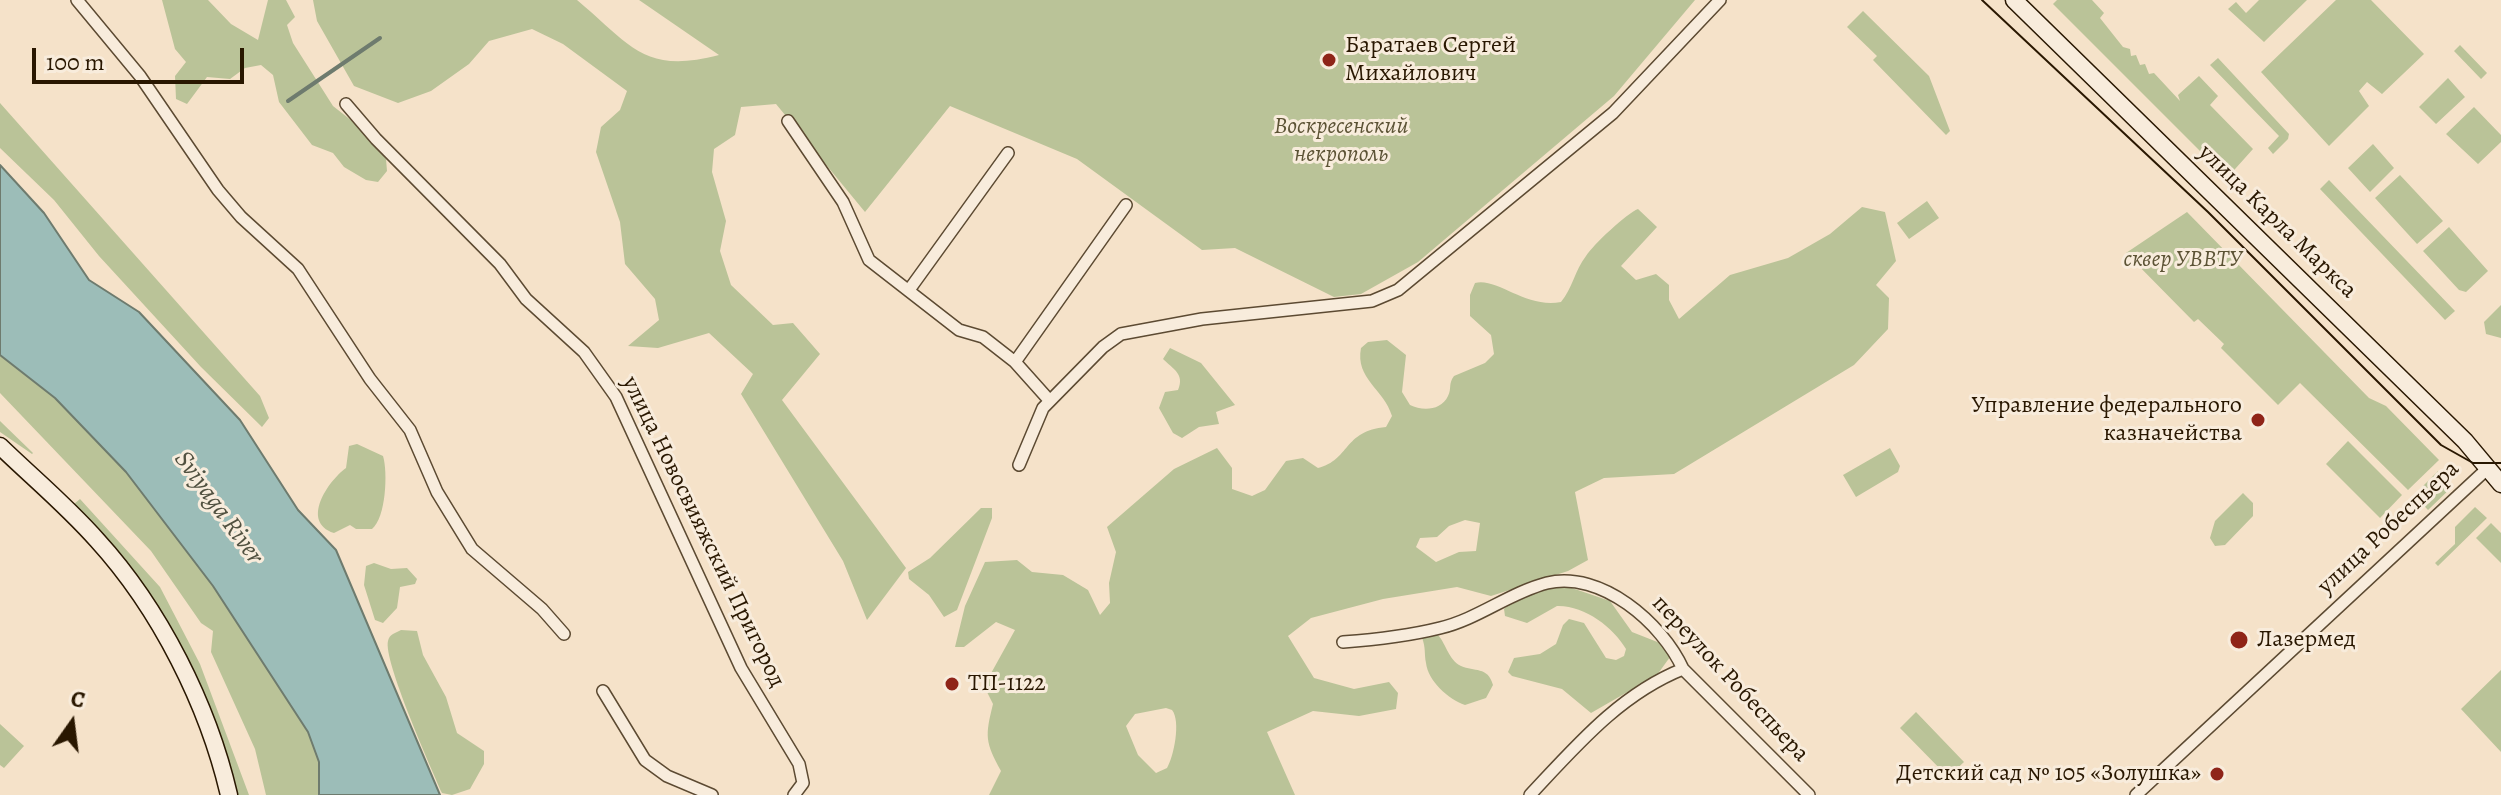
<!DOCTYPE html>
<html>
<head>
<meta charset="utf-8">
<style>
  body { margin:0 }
  #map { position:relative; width:2501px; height:795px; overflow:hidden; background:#f5e2c9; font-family:Alegreya,serif }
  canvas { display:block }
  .north { position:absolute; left:32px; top:683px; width:80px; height:80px; -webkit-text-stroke:6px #f8ecdc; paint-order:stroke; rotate:14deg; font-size:22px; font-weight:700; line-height:32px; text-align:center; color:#291700 }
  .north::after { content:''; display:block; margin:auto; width:28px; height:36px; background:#291700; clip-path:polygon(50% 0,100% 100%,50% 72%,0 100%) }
  .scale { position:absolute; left:32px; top:48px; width:212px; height:36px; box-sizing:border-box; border:4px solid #291700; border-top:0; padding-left:10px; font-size:24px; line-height:28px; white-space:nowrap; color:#291700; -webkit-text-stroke:6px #f8ecdc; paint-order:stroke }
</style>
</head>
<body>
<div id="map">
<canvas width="2501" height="795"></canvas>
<div class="north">С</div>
<div class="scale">100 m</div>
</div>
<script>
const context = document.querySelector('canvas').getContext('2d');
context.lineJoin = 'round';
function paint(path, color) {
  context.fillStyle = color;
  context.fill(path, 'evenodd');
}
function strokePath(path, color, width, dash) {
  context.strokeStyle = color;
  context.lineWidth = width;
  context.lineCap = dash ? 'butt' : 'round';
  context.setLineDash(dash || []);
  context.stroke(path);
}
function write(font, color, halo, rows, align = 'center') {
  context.font = font + ' Alegreya,serif';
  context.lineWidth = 6;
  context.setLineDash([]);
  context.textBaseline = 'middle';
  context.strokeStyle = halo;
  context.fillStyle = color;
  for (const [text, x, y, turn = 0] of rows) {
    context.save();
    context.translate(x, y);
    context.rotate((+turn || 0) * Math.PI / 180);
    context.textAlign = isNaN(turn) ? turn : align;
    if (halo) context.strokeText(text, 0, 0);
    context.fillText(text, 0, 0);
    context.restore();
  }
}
paint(new Path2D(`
  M162,0H208L231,24L258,40L268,0H286L295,17L287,25L293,43L333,106L366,132L386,159L387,171L378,182L366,180L344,167L333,153L312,145L279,102L273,75L261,65L245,68L230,79L207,77L187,104L176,99L175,76L186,62L175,49Z
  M313,0H577C630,44 643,75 719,55L639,0H1695L1614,96L1418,262L1361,294L1334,297L1235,248L1202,250L1077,159L950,106L865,212L776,104L741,107L735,135L714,149L712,172L726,221L720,251L731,285L773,325L793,323L820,354L782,400L906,568L867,620L843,561L741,394L753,374L709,333L658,348L628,346L659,320L655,299L625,264L620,222L596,152L601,127L620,110L627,91L563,44L532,29L489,41L469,64L431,91L398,103L354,86L317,21Z
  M2057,0H2092L2104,13L2100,18L2123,47L2130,49L2131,56L2136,55L2140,65L2145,64L2149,74L2154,73L2180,101L2178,95L2199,76L2218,96L2210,105L2253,149L2227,178L2053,4Z
  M2259,0H2307L2264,42L2228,9L2236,2L2246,13Z
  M2336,0H2371L2424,54L2382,94L2367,82L2359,91L2369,106L2329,146L2261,72Z
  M1863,11L1929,76L1950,131L1946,135L1873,60L1877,56L1847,27Z
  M2460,45L2487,73L2481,79L2454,51Z
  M2218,58L2289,134L2288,139L2273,154L2268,148L2279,136L2210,65Z
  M2448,78L2465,97L2436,124L2419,107Z
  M0,103L260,396L269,418L262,427L201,367L99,256L54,200L0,148Z
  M2474,107L2501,135V142L2478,164L2446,134Z
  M2373,144L2394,168L2370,192L2348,168Z
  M2400,175L2443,221L2417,244L2375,198Z
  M2329,180L2455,311L2445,320L2320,189Z
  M1927,201L1939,218L1909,239L1897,223Z
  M1862,207L1885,212L1896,261L1876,285L1889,298L1888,329L1854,365L1674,474L1604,478L1575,492L1588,560L1568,571L1491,596L1457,587L1383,599L1311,618L1288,636L1314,678L1354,689L1389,682L1398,693L1396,709L1359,716L1313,711L1267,732L1295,795H989L1001,771C985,742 985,736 993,704L984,686L1015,630L996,622L964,647H955L965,606L985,562L1017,560L1032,572L1063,575L1088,590L1100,615L1110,603L1109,583L1116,552L1107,527L1174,469L1217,448L1232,468V489L1252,496L1265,490L1286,461L1303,458L1318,468C1350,460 1343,431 1386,427L1392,416C1384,389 1355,379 1361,348L1368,342L1387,340L1406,355L1402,392L1410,405C1422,411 1441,411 1448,396C1452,388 1448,384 1454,376L1485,363L1494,354L1491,335L1470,316V295L1475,283C1497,277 1526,309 1561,302C1572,289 1575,270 1586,256C1593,245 1627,213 1638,209L1657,227L1621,266L1636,280L1656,274L1669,285V300L1679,319L1730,275L1788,258L1830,234ZM1465,520L1480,523L1476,551L1459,552L1436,562L1416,547L1420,538L1437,537L1449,526ZM1166,708L1172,710C1181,721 1174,756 1167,768L1156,773L1138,755L1126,726L1135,714Z
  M2187,212L2369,398L2386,406L2439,460L2408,490L2300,383L2278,405L2221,348L2224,344L2198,319L2194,322L2126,253Z
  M2449,227L2488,271L2466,292L2459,290L2423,251Z
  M2501,305V338L2486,334L2484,322Z
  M1170,348L1201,363L1235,405L1216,412L1219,424L1199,427L1182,438L1173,433L1159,408L1165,392L1178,390C1185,374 1173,369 1163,359Z
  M0,355L55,398L126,472L213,586L308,732L319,762V795H266L255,749L211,652L213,631L201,623L151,551L0,393Z
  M0,421L33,453L32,454L0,432Z
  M2348,441L2402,495L2380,518L2326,464Z
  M357,444L383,456C388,472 386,518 372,529H356L350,525L334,533C300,522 328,481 346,468L349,446Z
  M1890,448L1900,466L1898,472L1856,497L1843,475Z
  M2438,471L2453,486L2428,510L2414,495Z
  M2243,493L2253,503V516L2225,545L2215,546L2210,538L2215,521Z
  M80,499L160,587L200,664L249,795H237C205,681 160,587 74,504Z
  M2475,507L2487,518L2438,566L2435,563L2455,544V527Z
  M981,508H992V518L957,610L944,617L929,595L909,579L908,572L930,558Z
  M2491,523L2501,533V563L2476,538Z
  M374,563L391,569L407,568L417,579L415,584L400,587L397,608L383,623L375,620L364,585L366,566Z
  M1569,587L1610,601L1632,632L1665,645L1670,657L1657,675L1591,713L1562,689L1512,676L1508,672L1514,658L1540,654L1556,644L1563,625L1569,619L1584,623L1606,658L1616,660L1624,656L1626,649C1613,627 1584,605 1557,606L1527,623L1505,616L1504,609C1521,592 1546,588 1569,587Z
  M401,630L417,631L423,655L446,697L457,733L484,751V764L470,789L452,795L442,793C431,768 383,660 388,641C389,634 396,633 401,630Z
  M1436,633C1446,642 1448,660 1461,666C1474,672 1488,666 1493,685L1486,698L1465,705C1448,699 1428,681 1426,663C1424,653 1426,648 1422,638Z
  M2501,670V752L2461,709Z
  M1916,712L1964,762L1948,777L1900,728Z
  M0,724L24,746L4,768L0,765Z`), '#bac398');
const water = new Path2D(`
  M0,165L44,213L89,280L139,312L240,420L298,510L336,550L440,795H319V762L308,732L213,586L126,472L55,398L0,355Z`);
paint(water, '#9cbdb8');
strokePath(water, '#6e7b6e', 2);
strokePath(new Path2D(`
  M288,101L380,38`), '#6e7b6e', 4);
const street = new Path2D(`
  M77,0L140,76L218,190L241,217L298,269L370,379L410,430L437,492L472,549L542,609L564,634
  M346,104L376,139L500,264L526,299L584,352L616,397L741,668L799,764L803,783L794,795
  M788,121L843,202L869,260L959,330L983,337L1015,362L1049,400
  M909,290L1008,153
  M1015,362L1126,205
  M1019,465L1043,408L1103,347L1121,334L1202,319L1372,301L1398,290L1613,113L1720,0
  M1343,642C1371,640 1412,635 1440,628C1478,619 1509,593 1547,583C1601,570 1662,623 1683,669L1809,795
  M603,691L645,760L667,776L712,795
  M1530,795C1576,746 1620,694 1683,669
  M2136,795L2488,468`);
const secondary = new Path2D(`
  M2014,0L2465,441L2501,484
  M0,446C32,477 67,506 97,540C160,609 208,705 229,795`);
strokePath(street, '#5c4a32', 14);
strokePath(secondary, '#291700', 19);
strokePath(street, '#f8ecdc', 11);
strokePath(secondary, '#f8ecdc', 16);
strokePath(new Path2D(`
  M1982,0L2208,212L2441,445L2473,463H2501`), '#291700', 2);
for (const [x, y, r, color] of [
  [1329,60,8,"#8f2418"],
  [2258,420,8,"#8f2418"],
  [2239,640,10,"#8f2418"],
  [952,684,8,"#8f2418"],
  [2217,774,8,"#8f2418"]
]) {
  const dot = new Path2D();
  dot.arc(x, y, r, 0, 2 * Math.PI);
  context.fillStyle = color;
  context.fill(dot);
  strokePath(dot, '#f8ecdc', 3);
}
write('24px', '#291700', '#f8ecdc', [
  ["Баратаев Сергей",1345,46],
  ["Михайлович",1345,74],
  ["Управление федерального",2242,406,"right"],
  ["казначейства",2242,434,"right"],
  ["Лазермед",2257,640],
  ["ТП-1122",968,684],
  ["Детский сад № 105 «Золушка»",2201,774,"right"]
], 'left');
write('italic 24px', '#5c5335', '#f8ecdc', [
  ["Воскресенский",1341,127],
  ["некрополь",1341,155],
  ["сквер УВВТУ",2183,260]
]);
write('24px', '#291700', '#f8ecdc', [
  ["улица Карла Маркса",2277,222,44],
  ["улица Робеспьера",2389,528,-43],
  ["улица Новосвияжский Пригород",703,532,64],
  ["переулок Робеспьера",1730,679,47]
]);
write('italic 26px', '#515140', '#f8ecdc', [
  ["Sviyaga River",218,508,54]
]);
</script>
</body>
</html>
